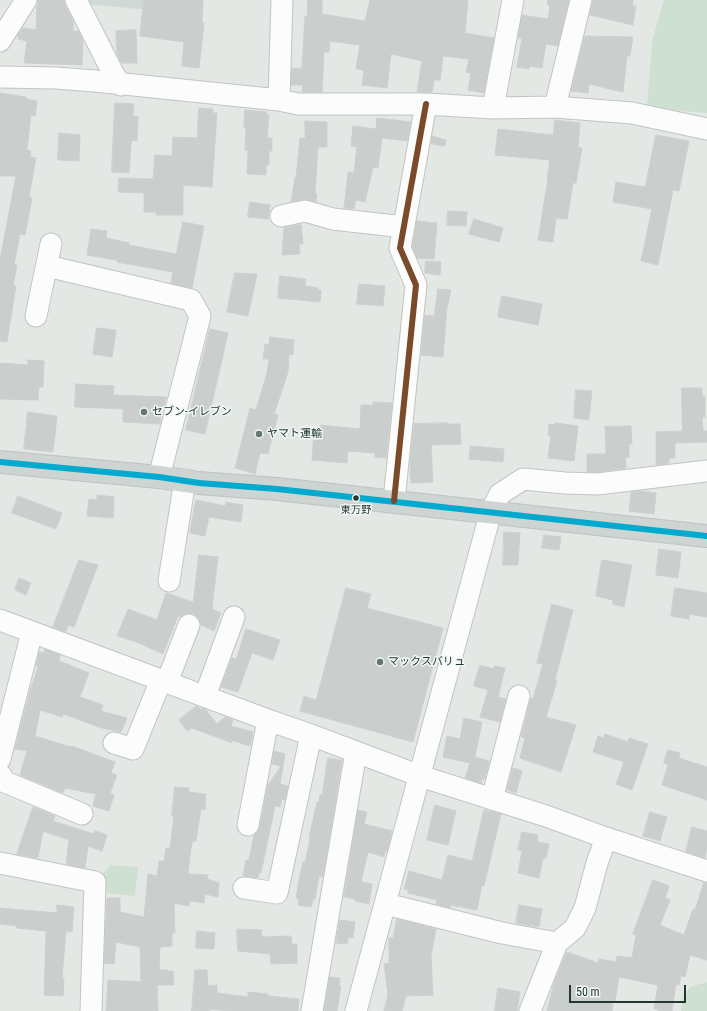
<!DOCTYPE html>
<html>
<head>
<meta charset="utf-8">
<style>
  body { margin:0 }
  #map { position:relative; width:707px; height:1011px; overflow:hidden; background:#e3e8e5; font-family:"Roboto Condensed",sans-serif }
  canvas { display:block }
  .scale { position:absolute; left:569px; top:985px; width:117px; height:18px; box-sizing:border-box; border:2px solid #233831; border-top:0; padding-left:5px; font-size:12px; line-height:14px; white-space:nowrap; color:#233831; -webkit-text-stroke:3px #f1f7f3; paint-order:stroke }
</style>
</head>
<body>
<div id="map">
<canvas width="707" height="1011"></canvas>
<div class="scale">50 m</div>
</div>
<script>
const context = document.querySelector('canvas').getContext('2d');
context.lineJoin = 'round';
function paint(path, color) {
  context.fillStyle = color;
  context.fill(path, 'evenodd');
}
function strokePath(path, color, width, dash) {
  context.strokeStyle = color;
  context.lineWidth = width;
  context.lineCap = dash ? 'butt' : 'round';
  context.setLineDash(dash || []);
  context.stroke(path);
}
function write(font, color, halo, rows, align = 'center') {
  context.font = font + ' "Roboto Condensed","Noto Sans JP",sans-serif';
  context.lineWidth = 3;
  context.setLineDash([]);
  context.textBaseline = 'middle';
  context.strokeStyle = halo;
  context.fillStyle = color;
  for (const [text, x, y, turn = 0] of rows) {
    context.save();
    context.translate(x, y);
    context.rotate((+turn || 0) * Math.PI / 180);
    context.textAlign = isNaN(turn) ? turn : align;
    if (halo) context.strokeText(text, 0, 0);
    context.fillText(text, 0, 0);
    context.restore();
  }
}
paint(new Path2D(`
  M84,0H174L173,12L83,4Z`), '#d1d9d5');
paint(new Path2D(`
  M664,0H707V113L647,108L652,41Z
  M111,865L138,867L135,896L98,892L99,878Z
  M707,982V1011H681L682,1000L690,987Z`), '#cee0d1');
const building = new Path2D(`
  M38,0H64L65,5L73,21V31H78L83,40L82,65L24,63L27,41L18,39V34L23,28L36,30L37,5L38,4Z
  M144,0H203L202,23H204L199,68L182,66L184,42L140,36Z
  M308,0H322V14L365,21L370,0H468L465,33L494,38L484,93L468,90L471,73L466,72L469,59L443,56L440,80H434L432,92H417L422,61L391,54L387,88L362,85L364,70L356,69L360,45L330,41L329,52H324L322,92H302L303,85H291L292,68L302,69L305,16H307Z
  M548,0H569L558,46L546,44L542,68L530,66L529,69L517,67L522,38H518L522,15L548,19L550,6L548,5Z
  M593,0H633L632,6H636L633,25L590,15Z
  M136,30L137,63H122L117,54L116,31Z
  M585,36L633,37L630,56H627L623,92L589,84L588,93L571,91Z
  M0,93L26,97V99L37,101L35,116L31,115L27,150L31,151L30,157L36,158L29,197L32,198L25,235L20,234L14,265H17L13,285L16,286L7,342L0,341V260L16,176H0Z
  M115,103L134,104L133,116H138L137,141L132,140L131,144L129,173L112,172Z
  M199,108L213,109V113H217L212,187L183,185V215H156V212H144V193L118,192L119,178L153,179L155,155L172,156L173,137L197,138Z
  M245,110L267,112L266,114L269,115L267,138H272V151H269V165L266,164V175L247,174L248,150H245L246,127H244Z
  M377,118L411,122L407,141L382,138L378,168L373,167L365,202L356,200L354,209L344,208L348,172L354,173L357,147L351,146L353,126L376,129Z
  M555,120L580,123L578,147L582,148L576,183H573L567,219L556,218L553,242L538,240L548,179L547,178L550,160L495,155L498,129L553,135Z
  M305,121L327,122V147H318L315,193L317,194L316,202L303,199L291,202L295,178H296L300,138H305Z
  M59,133L80,135L79,161L58,160Z
  M656,135L689,141L679,191L673,190L658,265L641,261L652,209L613,202L616,182L645,187Z
  M432,136L446,140L445,146L431,144Z
  M250,202L270,205L268,219L248,217Z
  M448,211L467,212L466,226L447,225Z
  M474,219L503,228L499,242L469,234Z
  M417,221L437,223L434,259L417,258L412,247Z
  M183,222L204,226L192,288L171,283L173,272L117,262V260L87,255L91,229L107,231L106,238L129,243V245L176,254Z
  M301,225L303,244H299L300,254L282,255L284,228Z
  M426,261L441,262L440,275L425,273Z
  M235,273L257,274L248,316L227,312Z
  M280,276L306,279L305,286L318,288V290H321L320,302L278,298Z
  M359,284L385,286L383,306L357,304Z
  M438,289L451,290L447,308L443,357L421,355L425,315L434,316Z
  M502,296L542,304L538,325L498,317Z
  M97,328L116,330L112,357L93,354Z
  M210,329L228,333L205,434L186,430Z
  M270,337L294,340L293,355L289,354L288,372L274,414L278,415L268,454L260,453L255,474L235,468L250,408L256,410L267,373L269,359H263L265,344L269,345Z
  M28,360L44,361L43,387H39L38,400L0,399V363L28,365Z
  M76,384L114,386L113,395L166,397L164,409L162,408L160,424L123,422V409L75,407Z
  M682,388H702V396H705V417H702L703,431H707V442L675,443V458H669V463L656,465V432L682,431Z
  M576,390L592,391L589,420L574,418Z
  M373,402L392,403L386,458L375,457V453L348,451L347,463L312,460L314,433H320L321,425L360,429L361,405H373Z
  M28,412L57,416L53,452L24,449Z
  M448,423V424H460L461,444L431,445L433,482L411,483L410,462L414,424Z
  M555,423L578,426L574,461L548,458L551,436L548,435L549,424L554,425Z
  M631,426L632,444H629V457L625,458L626,468L596,472H587V454H606L605,427Z
  M471,446L504,449L503,462L469,459Z
  M640,491L656,493L654,514L629,511L631,492Z
  M97,495L114,497L113,518L87,516L89,499L97,500Z
  M18,496L62,513L56,529L12,513Z
  M196,500L225,506L226,502L243,505L241,522L209,517L205,536L190,533Z
  M504,532L520,533L518,565H503Z
  M544,535L561,537L559,550L542,548Z
  M659,549L681,552L678,578L656,575Z
  M199,555L218,557L212,609L221,613L214,631L201,625L199,618L194,614L187,613L180,617L178,616L163,654L137,642L117,636L128,609L157,620L166,593L193,602Z
  M79,560L98,565L74,627L68,625L66,632L53,627Z
  M602,560L632,565L624,607L613,604V600L596,596Z
  M19,578L31,583L26,595L15,590Z
  M346,588L371,594L367,608L443,628L413,742L300,711L304,696L316,700Z
  M675,588L707,593V617L689,614V619L671,616Z
  M552,604L573,610L555,680L557,681L546,717L576,725L561,772L520,758L525,738L521,737L531,698L533,699L543,664L537,663Z
  M246,629L280,640L273,660L252,653L238,692L221,687L232,658L236,659Z
  M45,649L60,655L59,661L89,673L80,697L103,705L101,711L127,718L121,732L102,728L63,714L62,717L40,710L35,736L71,747L72,746L115,762L111,773L117,775L110,793L114,795L109,811L93,806L96,794L65,788L63,793L20,775L27,751L15,749L30,691L38,667L36,666L39,652L43,653Z
  M480,665L494,669V666L505,668L498,697L506,699L500,722L480,717L488,690L474,686Z
  M197,706L201,710L202,708L206,710L217,724L225,717L233,720L231,726L253,732L250,746L230,740L232,743L192,728L187,731L179,720Z
  M464,718L482,722L475,757L489,761L485,779H482L481,783L465,778L470,763L443,757L447,736L460,739Z
  M605,734L628,742L629,738L648,744L632,790L616,784L624,762L593,752L598,736L604,738Z
  M668,750L680,753L679,758L707,767V800L662,785L668,765L664,763Z
  M274,751L285,754L280,784L288,786L285,800L282,799L280,807L275,806L261,873H259L258,878L243,876L246,860H249L254,835L257,833L260,827L268,785L281,766L272,764Z
  M328,758L342,760L323,877L319,876L315,899H313L311,907L298,905L299,899L296,898L299,880L303,862L305,863L310,839L309,838L317,802H319L320,795H322Z
  M513,768L522,771L516,793L507,790Z
  M175,787L189,788L188,792L206,794L205,810L201,809L196,841H193L191,847L188,874L208,875L207,879L219,883L218,897L205,894L204,903L190,901L189,906L174,903L175,933H172V946L160,947L159,970H168V971H173L174,985H157L158,1011H106L108,980L141,982L140,947L116,942L114,964L104,963L107,898H120V912L144,917L148,874L157,876L159,861H164L166,848H170L174,817L172,816Z
  M435,805L456,811L448,845L427,840Z
  M33,807L55,816L53,821L94,834L95,831L107,835L102,851L88,846L85,868L66,864L69,840L43,831L38,858L17,854Z
  M358,810L367,812L364,824L392,831L387,851H385L384,857L368,852L361,882L372,884L369,904L355,901V899L344,897Z
  M484,810L501,814L484,886L482,885L477,910L451,905L450,908L436,904L437,900L408,893V890L404,889L409,871L442,880L448,855L472,861Z
  M650,812L667,817L660,841L643,836Z
  M692,827L707,831V849L705,858L686,852Z
  M522,832L538,835L537,842L549,844L546,858H543L539,878L518,873L522,851L518,850Z
  M653,880L669,886L665,898L670,900L660,925L684,935L693,909L695,910L704,882L707,883V960L690,955L685,977L681,976L679,985L676,984L672,1011H658L659,1009H654L658,985L619,977L615,1001H613L612,1011H547L555,980L567,952L598,963L599,959L616,962L617,956L632,958L636,935L633,934Z
  M57,905L74,907L72,932L66,931L62,978H64L63,996L44,995L46,931L17,928V926L0,924V908L57,913Z
  M519,905L542,909L539,927L516,923Z
  M397,919L436,929L431,956L433,995L406,996L402,1011H384L388,995L384,964L389,963V938H393Z
  M340,920L355,922L353,938L348,937L347,944L336,943Z
  M237,929L262,930L261,937L291,936L292,944H297V963L271,964L270,954L238,951Z
  M197,931L215,933L214,949L196,948Z
  M195,970H207L208,986L217,985V993L248,997V992L268,994V996L299,999L298,1011H228L210,1009V1011H192Z
  M330,977L340,978L339,986H341L337,1011H324Z
  M498,988L520,992L517,1011H495Z`);
paint(building, '#cacfcd');
strokePath(building, '#ccd0ce', 1);
const minor = new Path2D(`
  M76,0L113,73L121,85
  M0,41L26,0
  M0,77L56,78L95,81L279,100L298,104H426L493,108L555,107L632,113L707,129
  M279,100L282,0
  M555,107L581,0
  M493,108L513,0
  M281,216L305,211L333,219L404,227
  M47,266L191,300L200,316L159,477
  M36,316L51,244
  M394,501L416,285L400,248L426,104
  M169,581L185,480
  M0,620L268,720L311,735L420,776L546,816L606,838L707,871
  M167,682L189,625
  M205,696L234,617
  M114,743L133,749L161,680
  M0,759L32,632
  M0,774L5,782L82,814
  M492,799L519,696
  M248,825L268,720
  M0,863L95,882L91,1011
  M244,888L277,893L311,735
  M386,904L502,933L557,943
  M312,1011L356,752
  M356,1011L491,511L500,494L523,479L565,483L597,484L707,471
  M530,1011L557,943L575,928L585,908L597,863L606,838`);
const major = new Path2D(`
  M0,462L159,477L199,483L277,489L707,536`);
strokePath(minor, '#c0c5c2', 23);
strokePath(major, '#bcc4c1', 24);
strokePath(minor, '#fbfcfb', 21);
strokePath(major, '#ced4d1', 22);
strokePath(new Path2D(`
  M0,462L159,477L199,483L277,489L707,536`), '#00a9ce', 6);
strokePath(new Path2D(`
  M394,501L416,285L400,248L426,104`), '#7a4b2a', 6);
for (const [x, y, r, color] of [
  [144,412,4,"#667670"],
  [259,434,4,"#667670"],
  [356,498,3.5,"#233831"],
  [380,662,4,"#667670"]
]) {
  const dot = new Path2D();
  dot.arc(x, y, r, 0, 2 * Math.PI);
  context.fillStyle = color;
  context.fill(dot);
  strokePath(dot, '#f1f7f3', 1.5);
}
write('10px', '#233831', '#f1f7f3', [
  ["東万野",356,510]
]);
write('11px', '#233831', '#f1f7f3', [
  ["セブン-イレブン",152,412],
  ["ヤマト運輸",267,434],
  ["マックスバリュ",388,662]
], 'left');
</script>
</body>
</html>
